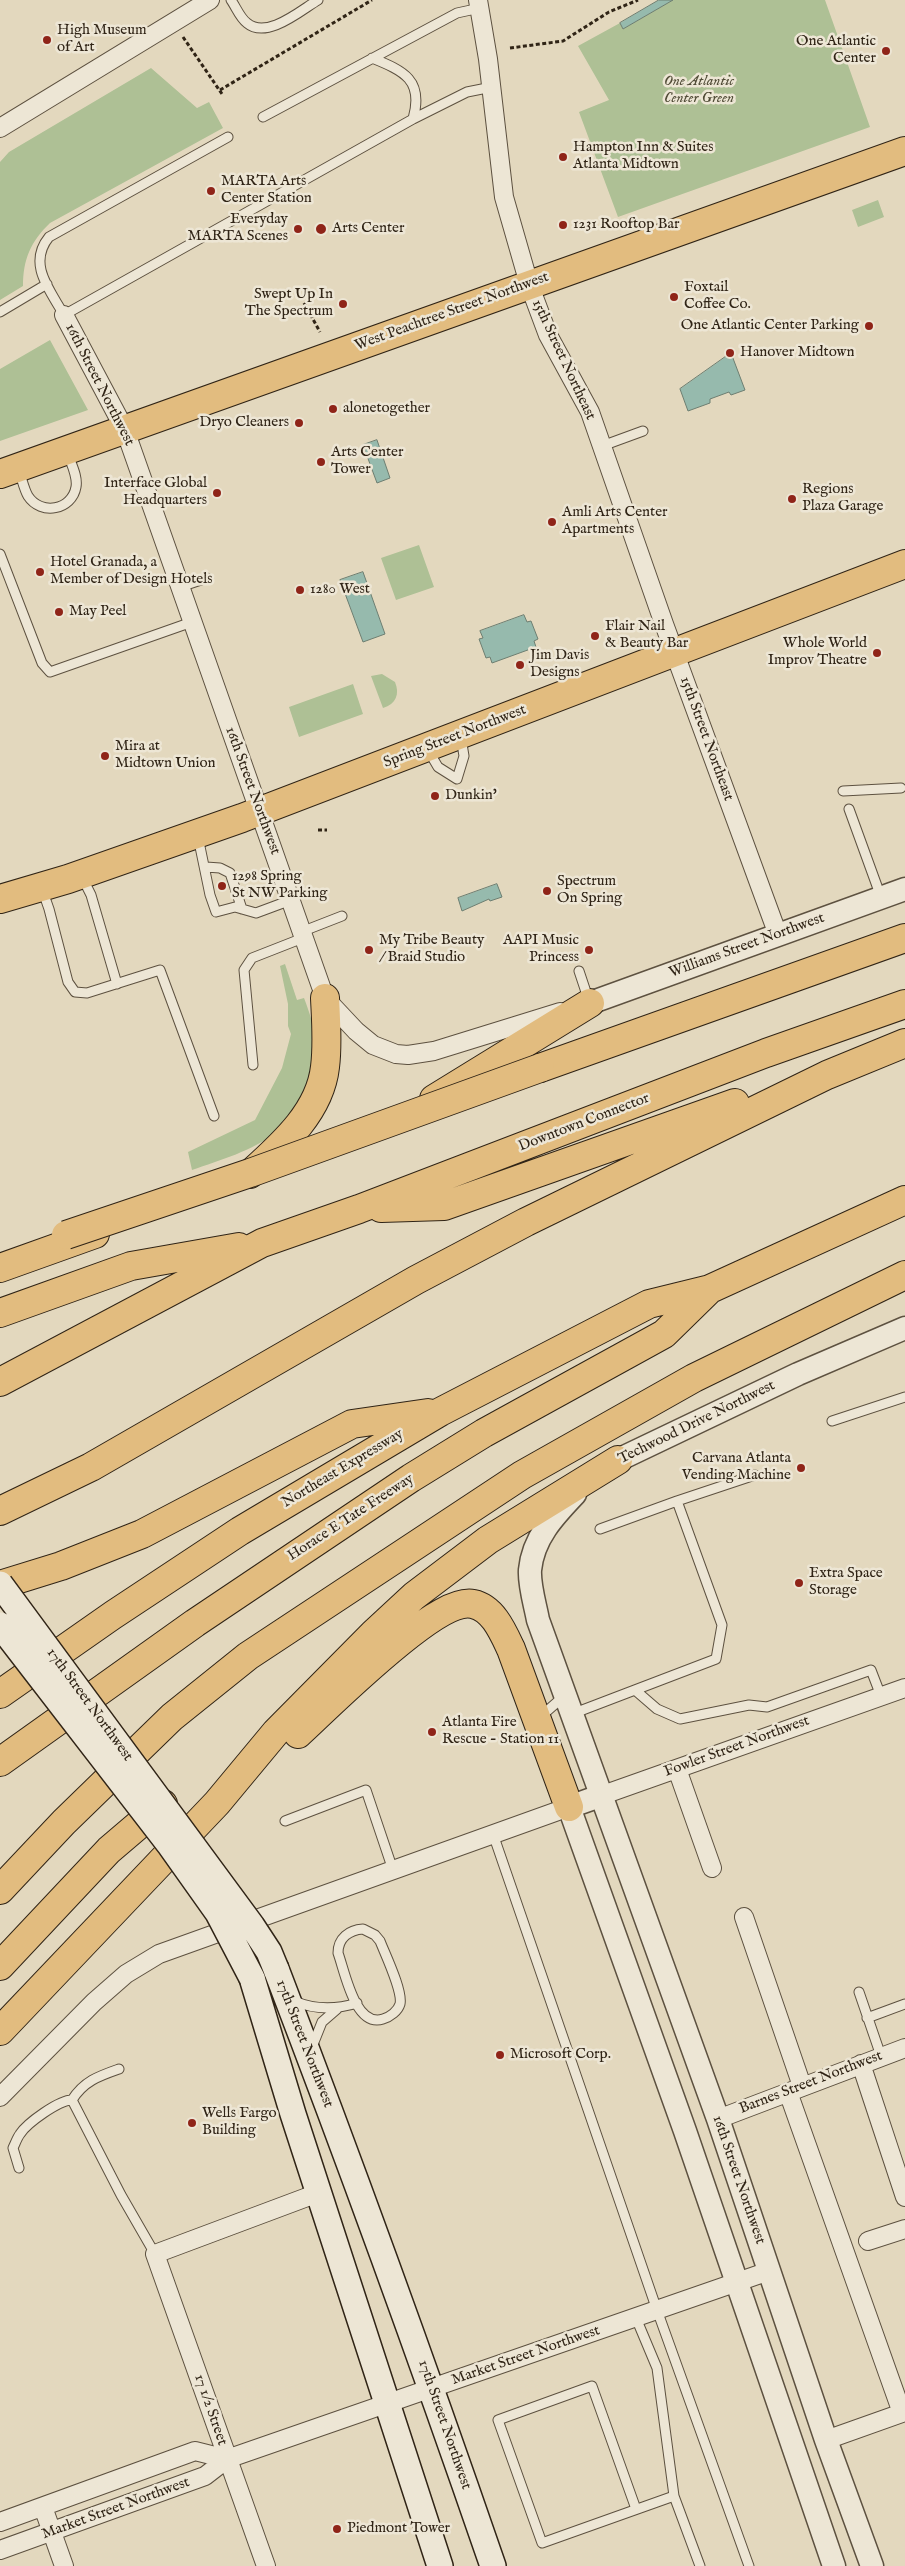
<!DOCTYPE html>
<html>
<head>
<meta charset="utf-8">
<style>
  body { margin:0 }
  canvas { display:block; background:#e3d8be }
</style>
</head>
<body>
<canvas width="905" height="2566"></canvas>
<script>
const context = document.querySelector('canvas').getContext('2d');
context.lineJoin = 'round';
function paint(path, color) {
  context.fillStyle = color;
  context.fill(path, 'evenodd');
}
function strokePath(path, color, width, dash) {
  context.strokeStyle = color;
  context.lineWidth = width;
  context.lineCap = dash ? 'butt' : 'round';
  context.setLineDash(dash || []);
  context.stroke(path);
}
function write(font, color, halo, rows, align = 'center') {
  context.font = font + ' "IM FELL English",serif';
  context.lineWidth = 5;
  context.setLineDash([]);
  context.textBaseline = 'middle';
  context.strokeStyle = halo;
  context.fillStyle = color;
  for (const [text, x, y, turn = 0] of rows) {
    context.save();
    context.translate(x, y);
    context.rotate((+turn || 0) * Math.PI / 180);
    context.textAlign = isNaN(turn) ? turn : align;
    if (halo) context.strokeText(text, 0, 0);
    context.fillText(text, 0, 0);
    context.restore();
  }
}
paint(new Path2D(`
  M673,0H825L870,127L618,217L579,112L609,100L578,46L620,23L623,29Z
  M151,68L197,108L209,102L223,128L50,223C31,241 23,259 23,286L0,300V162L9,152Z
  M878,200L884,217L858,227L852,210Z
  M50,340L88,410L0,441V369Z
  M419,545L434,587L396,600L381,558Z
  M382,674L395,682C400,694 396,704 383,708L371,676Z
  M353,684L363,714L299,737L289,707Z
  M285,964L297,1000L304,998C309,1011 315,1028 315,1042C314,1074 300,1111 276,1132C253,1151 220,1160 192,1170L188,1152L255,1120L282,1068L291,1034L288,1026V1004L280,966Z`), '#aec095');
const water = new Path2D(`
  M659,0H673L623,29L620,23Z
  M731,353L745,390L731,395L729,392L710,399V403L688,411L680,389Z
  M377,440L390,478L377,483L363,445Z
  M363,572L385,634L363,642L340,580Z
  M524,615L527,622L531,621L538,639L534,641L536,647L492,663L490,657L486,658L479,639L483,638L480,631Z
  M497,884L502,897L490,901L489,899L462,911L458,898Z`);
paint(water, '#96baad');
strokePath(water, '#6d7e71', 1);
const service = new Path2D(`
  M231,0C236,7 240,18 247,23C267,40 301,10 318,0
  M372,58C404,71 424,80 413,119
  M263,117L457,13L480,8
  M228,137L49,237C27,264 50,290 64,315L413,119L467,92L492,87
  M0,312L47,284
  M602,446L643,431
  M19,471C22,479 24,489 28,496C41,516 72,510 76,487C78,476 71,464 68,454
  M0,554L42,663L50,672L192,622
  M180,587L207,578
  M428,750L438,767L457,779L464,756L461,738
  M843,791L901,788
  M849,809L881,897
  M198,837L210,895L216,912L235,907L256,913L291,900
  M206,867L220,868L230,873L242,909
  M82,877L91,895L117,984
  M42,889L49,909L68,982L75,992L87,993L160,970L214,1116
  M301,932L342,916
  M579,971L589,1001
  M253,1065L244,970L252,958L303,938
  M832,1421L905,1397
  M677,1501L755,1475
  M635,1690L657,1709L680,1719L749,1705L767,1707L871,1670L881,1696
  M572,1714L716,1659L722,1625L677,1501L600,1529
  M539,1718L563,1697
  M285,1821L366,1790L393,1870
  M493,1834L657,2310L749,2566
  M363,1929L375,1935L380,1941C385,1954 403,1991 400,2004C398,2011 390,2017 383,2019C355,2028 345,1972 338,1953C338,1938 349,1930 363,1929Z
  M859,1992L881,2056
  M294,2001C315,2010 335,2010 357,2003
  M867,2018L905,2004
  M312,2047L322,2022L337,2009
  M72,2100C84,2081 99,2076 119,2069
  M19,2168L13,2148C15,2144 17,2138 20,2134C27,2123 59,2100 72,2100L121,2195L155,2254
  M674,2496L700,2566
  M636,2509L592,2386L498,2420L542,2543L674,2496L657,2368L636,2318`);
const minor = new Path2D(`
  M478,0L488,59L504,197L529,284L548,335L590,412L664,624L778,935
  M0,128L210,0
  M64,315L125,430L325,998L356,1031L373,1045L396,1054L408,1055L434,1051L560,1012
  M677,1769L712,1868
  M600,1796L905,1688
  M744,1917L802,2086
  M861,2064L905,2197
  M788,2092L902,2413
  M0,2097L94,2002L126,1974L159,1954L569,1807
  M718,2119L905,2048
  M868,2241L905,2229
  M826,2440L905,2412
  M43,2507L64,2566
  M0,2522L195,2451L227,2459
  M0,2550L205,2476L227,2459L769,2271
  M266,2566L155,2254L318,2193`);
const tertiary = new Path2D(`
  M590,1003L905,889
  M606,1470L618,1460L798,1374L905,1328
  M575,1494C554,1516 533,1538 530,1570C529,1585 535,1604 538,1620L718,2119L826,2440L872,2566
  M600,1796L569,1807L685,2131L834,2566`);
const secondary = new Path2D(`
  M276,1969C352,2167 424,2366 493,2566
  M252,1978L293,2114L440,2566`);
const primary = new Path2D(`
  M0,474L905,151
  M0,899L68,879L242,818L905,564`);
const motorway = new Path2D(`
  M540,1068L905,938
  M434,1099L590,1003
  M250,1174C282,1145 320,1112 325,1067C328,1044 326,1020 325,998
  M381,1208L444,1206L735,1103
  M0,1268L95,1234
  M0,1313L131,1266L239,1247
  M0,1382L262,1243L359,1209L766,1053L905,1004
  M0,1511L91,1467L416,1280L526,1222L827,1075L905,1043
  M0,1585L61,1566L142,1534L352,1424L428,1413
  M0,1694L113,1615L240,1531L440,1412L649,1304L710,1289L905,1200
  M298,1734C327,1708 436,1596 473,1604C493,1608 503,1632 511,1649L569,1807
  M0,1762L195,1623L411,1478L484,1433L664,1334L710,1289
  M0,1890L64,1822L172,1717L248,1656L522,1475L694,1378L905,1275
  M0,1966L109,1850L163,1804
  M0,2031L217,1803L276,1732L373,1634L414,1596L488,1540L618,1460`);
strokePath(service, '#5d5140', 11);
strokePath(minor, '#5d5140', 20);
strokePath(tertiary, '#5d5140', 25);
strokePath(secondary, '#302416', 28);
strokePath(primary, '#302416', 30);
strokePath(motorway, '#302416', 30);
strokePath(new Path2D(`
  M117,26L124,32
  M183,37L222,94
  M510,48L563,41L609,12L638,0
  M220,90L372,0
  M304,303L320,332
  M318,830H327`), '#302416', 3, [4, 2.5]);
strokePath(service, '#ede6d5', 9);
strokePath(minor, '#ede6d5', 18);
strokePath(tertiary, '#ede6d5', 22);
strokePath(secondary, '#ede6d5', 25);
strokePath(primary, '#e2bc7f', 28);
strokePath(motorway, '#e2bc7f', 28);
const secondaryBridge = new Path2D(`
  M0,1584L252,1926L269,1952L276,1969
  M0,1625L169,1844L218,1913L252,1978`);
const motorwayBridge = new Path2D(`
  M66,1235L250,1173L540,1068`);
strokePath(secondaryBridge, '#302416', 28, []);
strokePath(motorwayBridge, '#302416', 30, []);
strokePath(secondaryBridge, '#ede6d5', 25);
strokePath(motorwayBridge, '#e2bc7f', 28);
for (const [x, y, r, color] of [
  [47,40,5,"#8f2418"],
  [886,51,5,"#8f2418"],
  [563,157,5,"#8f2418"],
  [211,191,5,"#8f2418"],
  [563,225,5,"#8f2418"],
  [298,229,5,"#8f2418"],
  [321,229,6,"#8f2418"],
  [674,297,5,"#8f2418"],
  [343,304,5,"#8f2418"],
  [869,326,5,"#8f2418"],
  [730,353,5,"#8f2418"],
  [333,409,5,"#8f2418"],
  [299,423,5,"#8f2418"],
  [321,462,5,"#8f2418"],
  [217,493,5,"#8f2418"],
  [792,499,5,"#8f2418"],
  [552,522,5,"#8f2418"],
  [40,572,5,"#8f2418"],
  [300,590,5,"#8f2418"],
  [59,612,5,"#8f2418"],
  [595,636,5,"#8f2418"],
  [877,653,5,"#8f2418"],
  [520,665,5,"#8f2418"],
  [105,756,5,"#8f2418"],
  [435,796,5,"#8f2418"],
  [222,886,5,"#8f2418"],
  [547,891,5,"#8f2418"],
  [369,950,5,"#8f2418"],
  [589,950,5,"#8f2418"],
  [801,1468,5,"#8f2418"],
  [799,1583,5,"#8f2418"],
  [432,1732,5,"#8f2418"],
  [500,2055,5,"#8f2418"],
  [192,2123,5,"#8f2418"],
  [337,2529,5,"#8f2418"]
]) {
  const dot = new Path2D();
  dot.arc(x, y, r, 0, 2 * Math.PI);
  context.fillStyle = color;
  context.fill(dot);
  strokePath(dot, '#ede6d5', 2);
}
write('15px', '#302416', '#ede6d5', [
  ["High Museum",57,31],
  ["of Art",57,48],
  ["One Atlantic",876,42,"right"],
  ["Center",876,59,"right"],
  ["Hampton Inn & Suites",573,148],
  ["Atlanta Midtown",573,165],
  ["MARTA Arts",221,182],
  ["Center Station",221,199],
  ["Everyday",288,220,"right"],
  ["MARTA Scenes",288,237,"right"],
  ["1231 Rooftop Bar",573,225],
  ["Arts Center",332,229],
  ["Foxtail",684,288],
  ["Coffee Co.",684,305],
  ["Swept Up In",333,295,"right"],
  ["The Spectrum",333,312,"right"],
  ["One Atlantic Center Parking",859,326,"right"],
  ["Hanover Midtown",740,353],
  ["alonetogether",343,409],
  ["Dryo Cleaners",289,423,"right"],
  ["Arts Center",331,453],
  ["Tower",331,470],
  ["Interface Global",207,484,"right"],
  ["Headquarters",207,501,"right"],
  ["Regions",802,490],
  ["Plaza Garage",802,507],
  ["Amli Arts Center",562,513],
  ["Apartments",562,530],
  ["Hotel Granada, a",50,563],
  ["Member of Design Hotels",50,580],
  ["1280 West",310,590],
  ["May Peel",69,612],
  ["Flair Nail",605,627],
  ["& Beauty Bar",605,644],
  ["Whole World",867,644,"right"],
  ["Improv Theatre",867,661,"right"],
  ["Jim Davis",530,656],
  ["Designs",530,673],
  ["Mira at",115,747],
  ["Midtown Union",115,764],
  ["Dunkin'",445,796],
  ["1298 Spring",232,877],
  ["St NW Parking",232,894],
  ["Spectrum",557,882],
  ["On Spring",557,899],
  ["My Tribe Beauty",379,941],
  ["/ Braid Studio",379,958],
  ["AAPI Music",579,941,"right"],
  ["Princess",579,958,"right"],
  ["Carvana Atlanta",791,1459,"right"],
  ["Vending Machine",791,1476,"right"],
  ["Extra Space",809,1574],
  ["Storage",809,1591],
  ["Atlanta Fire",442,1723],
  ["Rescue - Station 11",442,1740],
  ["Microsoft Corp.",510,2055],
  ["Wells Fargo",202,2114],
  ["Building",202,2131],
  ["Piedmont Tower",347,2529]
], 'left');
write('italic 15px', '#504b36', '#ede6d5', [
  ["One Atlantic",699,82],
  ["Center Green",699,99]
]);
write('15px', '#302416', '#ede6d5', [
  ["West Peachtree Street Northwest",452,312,-20],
  ["15th Street Northeast",563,360,65],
  ["16th Street Northwest",99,385,63],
  ["Spring Street Northwest",455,737,-21],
  ["15th Street Northeast",706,739,70],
  ["16th Street Northwest",252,791,70],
  ["Williams Street Northwest",747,946,-20],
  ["Downtown Connector",584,1123,-21],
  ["Techwood Drive Northwest",697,1423,-26],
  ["Northeast Expressway",343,1469,-31],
  ["Horace E Tate Freeway",351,1518,-33],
  ["17th Street Northwest",89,1705,54],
  ["Fowler Street Northwest",737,1747,-20],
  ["17th Street Northwest",304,2044,69],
  ["Barnes Street Northwest",811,2083,-21],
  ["16th Street Northwest",738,2180,71],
  ["Market Street Northwest",526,2356,-19],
  ["17 1/2 Street",210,2410,71],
  ["17th Street Northwest",444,2425,71],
  ["Market Street Northwest",116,2509,-20]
]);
</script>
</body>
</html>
